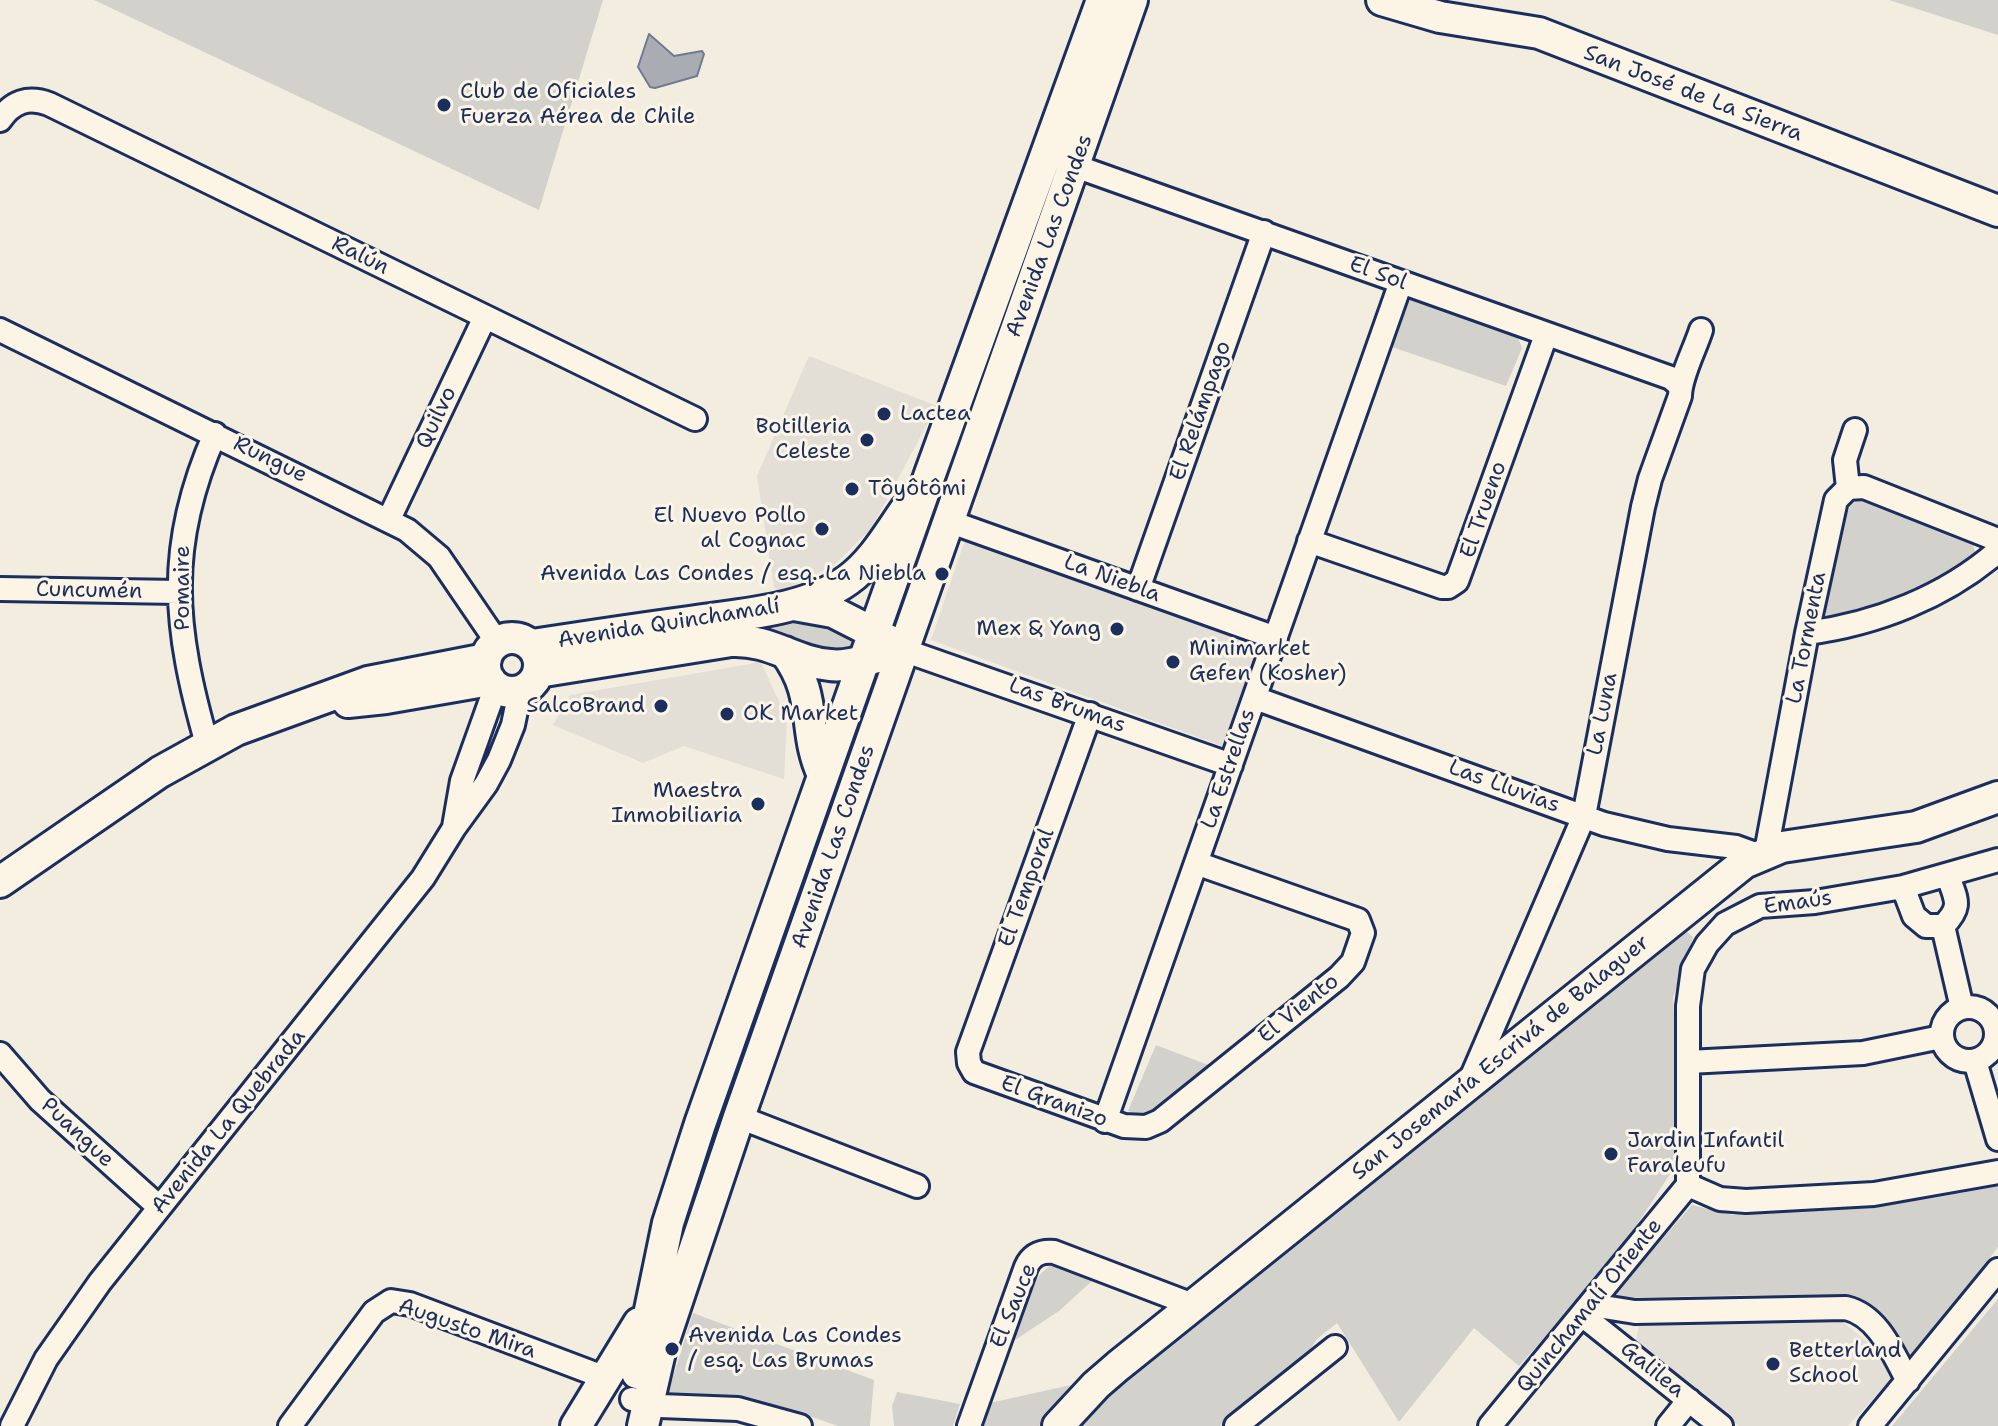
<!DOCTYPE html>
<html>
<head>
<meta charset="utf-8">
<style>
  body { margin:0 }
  canvas { display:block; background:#f3ede0 }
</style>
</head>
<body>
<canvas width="1998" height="1426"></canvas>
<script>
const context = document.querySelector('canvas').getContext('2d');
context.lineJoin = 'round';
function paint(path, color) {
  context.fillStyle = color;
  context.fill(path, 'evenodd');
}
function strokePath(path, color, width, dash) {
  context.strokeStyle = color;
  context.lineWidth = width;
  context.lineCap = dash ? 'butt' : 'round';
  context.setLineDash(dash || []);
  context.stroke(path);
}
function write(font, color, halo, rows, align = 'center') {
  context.font = font + ' "Shantell Sans",sans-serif';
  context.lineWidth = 6;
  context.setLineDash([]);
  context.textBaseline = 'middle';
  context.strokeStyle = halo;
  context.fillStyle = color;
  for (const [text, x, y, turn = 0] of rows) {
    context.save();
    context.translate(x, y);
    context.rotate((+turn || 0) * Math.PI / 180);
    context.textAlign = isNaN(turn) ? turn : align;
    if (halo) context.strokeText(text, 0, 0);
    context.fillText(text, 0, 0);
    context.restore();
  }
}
paint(new Path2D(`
  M809,356L937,406L871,529L833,566L779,592L774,587L757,476Z
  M966,537L1262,644L1225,747L931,640Z
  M760,660L787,719L784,779L684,746L643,763L553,725L570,695L750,664Z
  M1841,1321L1879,1351L1893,1377L1848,1426H1739L1635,1346L1639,1324Z`), '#e3dfd6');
paint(new Path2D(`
  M94,0H603L539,210Z
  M1889,0H1998V35Z
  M1412,299L1518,338L1522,348L1506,386L1392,347L1403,305Z
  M1857,501H1865L1973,544L1975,552C1950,576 1861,618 1827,615L1824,610C1828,587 1836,511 1857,501Z
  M796,612L850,633L852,643L846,652L836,656L780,638L764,623Z
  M1687,932L1693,937L1673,998L1678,1082L1674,1168L1615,1258L1519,1366L1474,1328L1399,1422L1337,1323L1317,1339L1305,1357L1220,1426H1075L1085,1412Z
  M1156,1045L1211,1066L1154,1113L1140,1114L1128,1111Z
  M1998,1181V1247L1909,1365L1887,1321L1851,1297L1756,1295L1610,1298L1692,1205L1732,1215L1962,1193Z
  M1053,1264L1093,1280L1059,1311L1009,1344C1020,1318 1027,1278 1053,1264Z
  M1998,1299V1426H1892Z
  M693,1313L874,1380L870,1426H838L780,1406L667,1396Z
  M1071,1385L1039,1426H978L985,1404Z
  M897,1392L960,1404L953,1426H894L892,1406Z`), '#d3d1cc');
const water = new Path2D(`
  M649,34L674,56L702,51L704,54L697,76L655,88L650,87L638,67Z`);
paint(water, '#a9acb3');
strokePath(water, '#707a91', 2);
const street = new Path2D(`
  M0,120C12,102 28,96 49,104L695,419
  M1075,166L1671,378L1679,385
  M0,330L407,530L439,557L497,642
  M1848,488L1864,487L1998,540
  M1848,488L1845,460L1855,430
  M389,519L485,317
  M948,521L1276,638
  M1309,541L1442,587H1448L1457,581L1546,335
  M0,589L178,592
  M1138,589L1264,232
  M1807,633C1876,624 1945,597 1998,551
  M903,650L1231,765
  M1255,698L1604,824L1668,839L1736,847L1758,855
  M1090,714L968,1052L969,1063L974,1072L1124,1126L1146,1127L1160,1121L1339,977L1353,962L1363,933L1358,920L1196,863
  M207,744C174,628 165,547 215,434
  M454,827L462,781L496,686
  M1766,852L1807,633L1836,500L1848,488
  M1903,887L1914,916L1926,926H1943C1963,906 1956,900 1948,876
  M1943,926L1962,1008
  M1942 1034a27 27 0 1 1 54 0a27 27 0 1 1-54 0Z
  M0,1054L40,1100L159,1207
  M1975,1061L1998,1139
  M1688,1062L1863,1053L1941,1037
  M1469,1083L1584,816L1643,507L1650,479L1680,396C1680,377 1695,349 1701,330
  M739,1117L917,1186
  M1105,1121L1401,282
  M1688,1185V1006L1693,969L1707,944L1725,924L1760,906L1815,902L1903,887L1998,860
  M1688,1185L1720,1199L1746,1201L1874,1194L1998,1172
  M1591,1305L1635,1312L1846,1308C1879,1316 1893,1354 1908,1381
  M1582,1315L1721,1426
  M632,1399L660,1406L738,1409L800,1426
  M12,1426L46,1359L100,1282L423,878L454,828L486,784L499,760L513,725L520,691
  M290,1426L374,1312L391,1301L410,1304L606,1378
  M969,1426L1026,1267C1032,1254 1041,1251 1054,1252L1193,1305
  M1236,1426L1335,1347
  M1490,1426L1688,1185
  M1668,1426L1689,1400
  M1870,1426L1998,1270`);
const secondary = new Path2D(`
  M1382,0L1440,17L1539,33L1998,211
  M794,605L833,612L890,641
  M485 665a27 27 0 1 1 54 0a27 27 0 1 1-54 0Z
  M532,645C584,637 637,629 689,622C741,614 805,611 848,580C873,562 889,533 906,509
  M785,652C819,697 802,730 823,775
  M538,672L731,641C771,639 793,662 830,665C847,667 863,661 880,656
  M348,702L386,698L490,680
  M0,882L160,772L236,730L368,682L486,659
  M637,1373L668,1223L700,1124L930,474L1102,0
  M576,1426L639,1323
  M643,1426L660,1352L739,1117L1132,0
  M1058,1426L1096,1385L1118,1366L1744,863L1782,847L1916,827L1998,797`);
strokePath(street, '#1b2f5e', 28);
strokePath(secondary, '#1b2f5e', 36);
strokePath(street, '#fcf5e5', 22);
strokePath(secondary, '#fcf5e5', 30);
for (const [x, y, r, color] of [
  [444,105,8,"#1b2f5e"],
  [884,414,8,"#1b2f5e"],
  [867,440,8,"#1b2f5e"],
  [852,489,8,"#1b2f5e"],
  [822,529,8,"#1b2f5e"],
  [942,574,8,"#1b2f5e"],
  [1117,629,8,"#1b2f5e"],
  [1173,662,8,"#1b2f5e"],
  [661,706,8,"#1b2f5e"],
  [727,714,8,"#1b2f5e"],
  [758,804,8,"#1b2f5e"],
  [1611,1154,8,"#1b2f5e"],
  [672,1349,8,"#1b2f5e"],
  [1773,1364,8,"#1b2f5e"]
]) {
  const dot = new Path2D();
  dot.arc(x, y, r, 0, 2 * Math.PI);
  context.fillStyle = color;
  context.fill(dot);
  strokePath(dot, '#fcf5e5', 3);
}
write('22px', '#1b2f5e', '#fcf5e5', [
  ["Club de Oficiales",460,92],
  ["Fuerza Aérea de Chile",460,117],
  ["Lactea",900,414],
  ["Botilleria",851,427,"right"],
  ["Celeste",851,452,"right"],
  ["Tôyôtômi",868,489],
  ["El Nuevo Pollo",806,516,"right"],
  ["al Cognac",806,541,"right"],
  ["Avenida Las Condes / esq. La Niebla",926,574,"right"],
  ["Mex & Yang",1101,629,"right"],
  ["Minimarket",1189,649],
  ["Gefen (Kosher)",1189,674],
  ["SalcoBrand",645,706,"right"],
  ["OK Market",743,714],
  ["Maestra",742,791,"right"],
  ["Inmobiliaria",742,816,"right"],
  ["Jardin Infantil",1627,1141],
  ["Faraleufu",1627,1166],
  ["Avenida Las Condes",688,1336],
  ["/ esq. Las Brumas",688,1361],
  ["Betterland",1789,1351],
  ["School",1789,1376]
], 'left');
write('22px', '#1b2f5e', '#fcf5e5', [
  ["San José de La Sierra",1693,94,21],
  ["Avenida Las Condes",1050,236,-70],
  ["Ralún",360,256,26],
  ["El Sol",1378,274,20],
  ["El Relámpago",1201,411,-71],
  ["Quilvo",437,418,-65],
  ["Rungue",270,460,26],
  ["El Trueno",1484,510,-71],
  ["La Niebla",1112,579,20],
  ["Pomaire",183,588,-90],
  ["Cuncumén",89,591,1],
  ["Avenida Quinchamalí",669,624,-9],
  ["La Tormenta",1807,638,-79],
  ["Las Brumas",1067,706,20],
  ["La Luna",1603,714,-79],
  ["La Estrellas",1229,769,-71],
  ["Las Lluvias",1504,787,20],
  ["Avenida Las Condes",834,847,-71],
  ["El Temporal",1027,888,-70],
  ["Emaús",1798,903,-8],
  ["El Viento",1299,1009,-39],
  ["San Josemaría Escrivá de Balaguer",1501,1058,-39],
  ["El Granizo",1054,1102,20],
  ["Avenida La Quebrada",229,1122,-51],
  ["Puangue",77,1133,43],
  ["El Sauce",1014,1306,-68],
  ["Quinchamalí Oriente",1590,1306,-51],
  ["Augusto Mira",467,1329,19],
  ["Galilea",1652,1370,39]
]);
</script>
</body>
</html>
